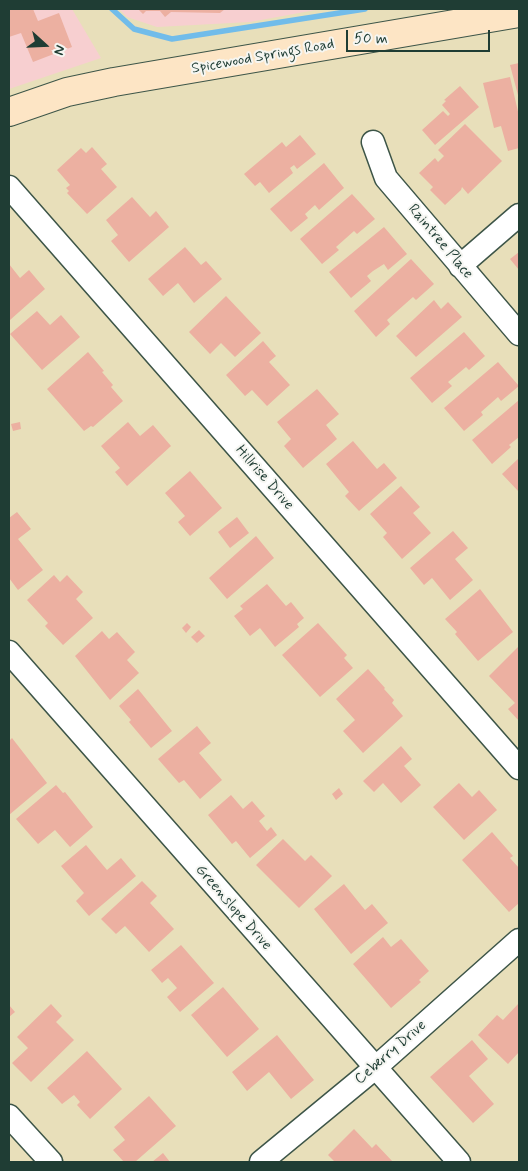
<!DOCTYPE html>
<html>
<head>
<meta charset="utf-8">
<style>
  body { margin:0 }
  #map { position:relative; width:528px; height:1171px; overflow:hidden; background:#e8dfba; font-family:Mynerve,sans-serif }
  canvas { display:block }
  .frame { position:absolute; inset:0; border:10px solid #1f3d34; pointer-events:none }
  .north { position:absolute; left:20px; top:20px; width:50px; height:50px; -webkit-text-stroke:4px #f6f6f2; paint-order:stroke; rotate:110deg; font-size:14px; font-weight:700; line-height:20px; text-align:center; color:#1f3d34 }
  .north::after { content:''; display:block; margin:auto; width:18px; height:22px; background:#1f3d34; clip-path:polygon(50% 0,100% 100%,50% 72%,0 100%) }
  .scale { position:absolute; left:346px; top:30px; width:144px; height:22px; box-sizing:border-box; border:2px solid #1f3d34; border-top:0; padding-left:6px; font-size:15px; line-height:18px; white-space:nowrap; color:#1f3d34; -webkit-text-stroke:4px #f6f6f2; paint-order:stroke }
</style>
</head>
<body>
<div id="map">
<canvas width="528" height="1171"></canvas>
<div class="frame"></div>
<div class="north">N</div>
<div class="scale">50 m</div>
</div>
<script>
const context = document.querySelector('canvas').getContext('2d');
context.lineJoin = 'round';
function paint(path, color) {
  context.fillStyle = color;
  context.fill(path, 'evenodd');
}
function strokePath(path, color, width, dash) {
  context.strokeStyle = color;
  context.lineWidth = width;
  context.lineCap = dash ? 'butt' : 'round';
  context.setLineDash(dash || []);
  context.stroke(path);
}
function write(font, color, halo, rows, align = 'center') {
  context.font = font + ' Mynerve,sans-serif';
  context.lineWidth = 4;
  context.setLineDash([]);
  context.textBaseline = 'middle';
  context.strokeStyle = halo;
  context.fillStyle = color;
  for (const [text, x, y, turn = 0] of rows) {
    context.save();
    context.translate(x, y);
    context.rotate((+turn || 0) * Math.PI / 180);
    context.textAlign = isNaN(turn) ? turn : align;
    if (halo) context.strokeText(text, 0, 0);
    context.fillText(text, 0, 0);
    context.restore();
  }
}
paint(new Path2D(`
  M9,9H72L101,58L9,89Z
  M119,9H321L250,22L157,27L127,17Z`), '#f7cfd0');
strokePath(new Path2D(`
  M112,9L134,29L172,39L365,9`), '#71bcea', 5.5);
paint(new Path2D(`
  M9,9H33L38,21L59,13L72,47L33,62L21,33L9,37Z
  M138,9H225L220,13L171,12L165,17L160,11H146L143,14Z
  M519,63V99L510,65Z
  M510,77L519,116V148L508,151L501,126L494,128L483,83Z
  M460,86L479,107L435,145L422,130L443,111L448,116L450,114L442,105L446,101L444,100Z
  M465,124L502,161L468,194L462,187L461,190L445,205L430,190L433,187L419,173L435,158L438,162L444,156L438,150Z
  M300,135L316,154L297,169L294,165L290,168L293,173L269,193L260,182L255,186L244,174L282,142L286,147Z
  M92,147L107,164L101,169L117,187L87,214L67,193L69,191L66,188L70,185L57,170L81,148L86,153Z
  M324,163L344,188L319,210L315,205L305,214L308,218L291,232L270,209Z
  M352,194L375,219L357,234L354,231L336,247L339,250L322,264L300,239Z
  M132,197L150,217L156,211L169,227L129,262L111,241L118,235L106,220Z
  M384,227L407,254L388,270L384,264L373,271L367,276L371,281L351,298L329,272Z
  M185,247L201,265L206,261L222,279L194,303L178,283L163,296L148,279Z
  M519,252V270L510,259Z
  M411,259L434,284L416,300L413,297L387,320L390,324L376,337L354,311Z
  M9,264L20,278L29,270L45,289L10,320Z
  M226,296L261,333L235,357L221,343L210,354L189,332Z
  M434,300L441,309L448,302L462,317L416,357L396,336Z
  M37,311L50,325L61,315L80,337L42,370L10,334Z
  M464,332L485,356L469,370L466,367L448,382L452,386L432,403L410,378Z
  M263,341L276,356L269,362L290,385L267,406L252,390L245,396L226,375Z
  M88,352L104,371L102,372L113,385L111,387L123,401L93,427L91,426L84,431L47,389Z
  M498,362L519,386L501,401L498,397L481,412L483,415L464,431L444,408Z
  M317,389L339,414L326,425L337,439L303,468L284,446L291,439L277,422Z
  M519,400V437L509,445L511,447L492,464L472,440Z
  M20,422L21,429L13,431L11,424Z
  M128,422L140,436L153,425L171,446L127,486L115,472L120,468L101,446Z
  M353,441L377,469L384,463L397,478L359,511L345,496L349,492L326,464Z
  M519,458V492L502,474Z
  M190,471L222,508L190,536L178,522L185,516L165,493Z
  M401,486L420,507L413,513L431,533L402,559L383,537L387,533L370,514Z
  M17,512L31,529L18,539L43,570L18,590L9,578V518Z
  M237,517L249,533L230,548L218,532Z
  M453,531L468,548L455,559L473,580L450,600L432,578L424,585L410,568Z
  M256,536L274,558L227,599L209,578Z
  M54,575L60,582L67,575L83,592L76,599L93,618L63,645L45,626L48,623L27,600Z
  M267,584L286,606L291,602L304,618L297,624L299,627L275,647L260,628L250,636L234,616L243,609L240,606Z
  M480,589L513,632L478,661L455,634L457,632L445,619Z
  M187,623L191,627L186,633L182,628Z
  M318,623L347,655L344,658L353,668L320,697L282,655Z
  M199,630L205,636L197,643L191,637Z
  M102,631L109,639L117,632L135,652L127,660L139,673L110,700L75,656Z
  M519,646V721L508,709L515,703L489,676Z
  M368,669L385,688L384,689L394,700L392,703L403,716L363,753L343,731L355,720L336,699Z
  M138,689L172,731L151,748L129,722L131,720L119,706Z
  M197,726L211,743L199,753L222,780L200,799L184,780L179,783L158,759Z
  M12,738L47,783L9,815V741Z
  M401,746L412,759L404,766L421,785L401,803L383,783L374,792L363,781Z
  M459,783L472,797L479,790L497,810L464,840L433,807Z
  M56,785L63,793L65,792L93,827L70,847L55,830L38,844L16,819Z
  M339,788L343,794L336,800L332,794Z
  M231,795L243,809L252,801L265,816L259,821L267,831L271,827L277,835L250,858L236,841L232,844L208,815Z
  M492,832L513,856L510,858L519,868V903L509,912L462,860Z
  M283,839L305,861L311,855L332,876L299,908L256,865Z
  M86,845L107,870L121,858L136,876L89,916L76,901L84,893L61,866Z
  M142,881L157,896L150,903L174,929L149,952L125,926L116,934L101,919Z
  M344,884L365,910L372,904L388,923L351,954L314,909Z
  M383,937L391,947L401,939L429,971L419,980L421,982L391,1008L353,964Z
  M181,945L214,983L180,1012L167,997L177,988L168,978L162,983L151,970Z
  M223,987L259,1029L227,1057L191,1015Z
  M519,1003V1052L508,1064L478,1035L497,1015L503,1020Z
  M51,1004L62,1016L56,1022L74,1040L31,1082L12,1063L28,1048L17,1037Z
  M9,1005L15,1012L9,1017Z
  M277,1035L314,1080L291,1099L269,1072L247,1091L232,1072Z
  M472,1040L488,1059L469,1076L494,1104L473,1123L430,1077Z
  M87,1051L122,1089L90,1119L77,1105L80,1102L74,1095L62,1104L47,1088Z
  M149,1096L176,1126L135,1162H124L113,1150L125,1140L114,1127Z
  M354,1129L372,1148L376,1144L393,1162H335L328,1155Z
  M163,1153L170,1162H152Z`), '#ecb0a1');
const minor = new Path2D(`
  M373,142L386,178L519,334
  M9,187L519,768
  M460,266L519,215
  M9,652L459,1162
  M9,1116L51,1162
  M261,1162L375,1068L519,940`);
const secondary = new Path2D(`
  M9,112L67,92L114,82L519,13`);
strokePath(minor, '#3d5548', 25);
strokePath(secondary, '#3d5548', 30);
strokePath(minor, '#fff', 22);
strokePath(secondary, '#fde5c5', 28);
write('15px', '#1f3d34', '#f6f6f2', [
  ["Spicewood Springs Road",263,57,-10],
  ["Raintree Place",440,242,50],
  ["Hillrise Drive",264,478,49],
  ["Greenslope Drive",233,908,49],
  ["Ceberry Drive",391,1053,-41]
]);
</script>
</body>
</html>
